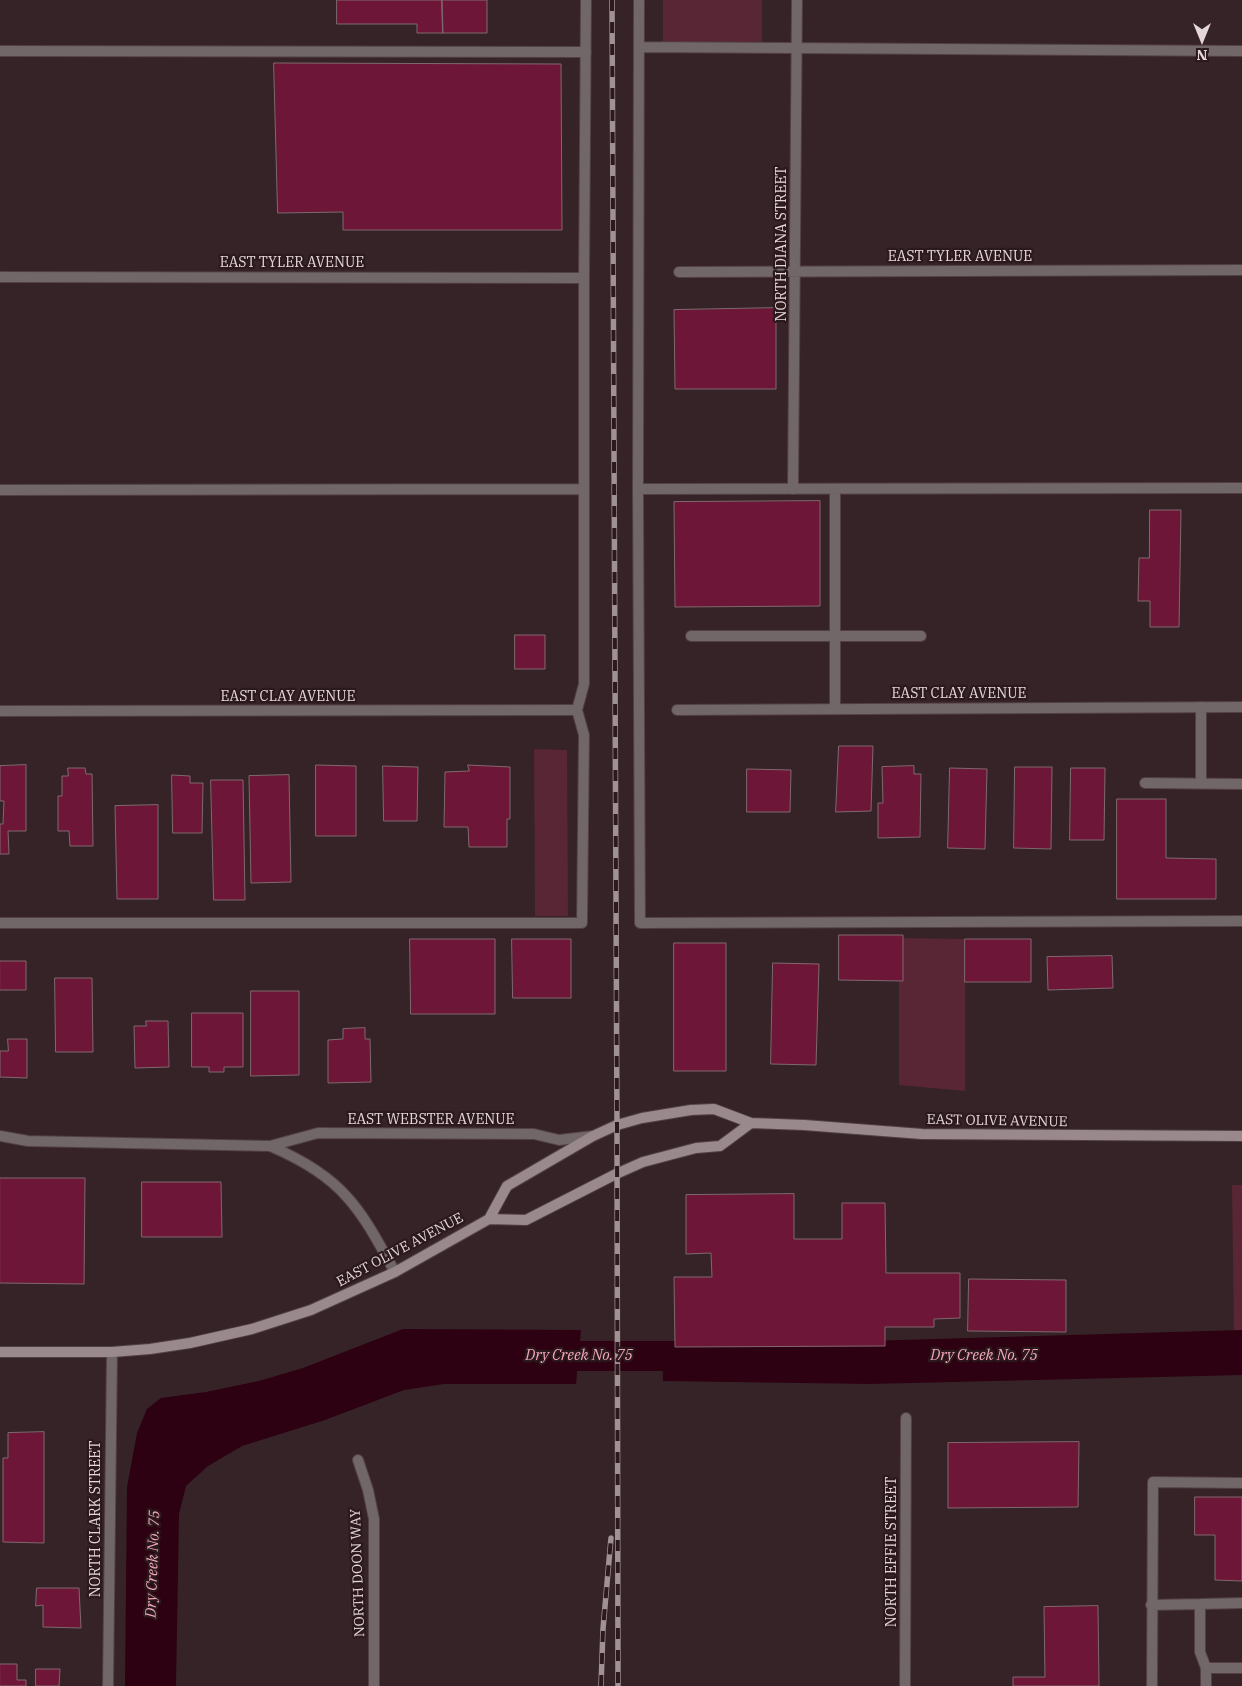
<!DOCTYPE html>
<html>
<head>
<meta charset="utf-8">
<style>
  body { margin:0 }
  #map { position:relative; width:1242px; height:1686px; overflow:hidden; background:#362327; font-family:"IBM Plex Serif",serif }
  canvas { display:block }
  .north { position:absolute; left:1177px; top:15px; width:50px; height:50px; -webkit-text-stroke:4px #2c191e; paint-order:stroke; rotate:180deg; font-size:14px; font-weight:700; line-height:20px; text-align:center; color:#e4d7d9 }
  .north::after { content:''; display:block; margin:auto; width:18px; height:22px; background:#e4d7d9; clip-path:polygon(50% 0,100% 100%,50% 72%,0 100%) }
</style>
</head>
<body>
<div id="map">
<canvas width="1242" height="1686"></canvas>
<div class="north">N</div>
</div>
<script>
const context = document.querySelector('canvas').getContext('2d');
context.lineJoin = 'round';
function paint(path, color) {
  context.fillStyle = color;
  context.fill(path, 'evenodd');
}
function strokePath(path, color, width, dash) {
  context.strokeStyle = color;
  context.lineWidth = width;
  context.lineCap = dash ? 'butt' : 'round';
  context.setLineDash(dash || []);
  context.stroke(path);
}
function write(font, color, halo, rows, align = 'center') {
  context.font = font + ' "IBM Plex Serif",serif';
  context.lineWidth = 4.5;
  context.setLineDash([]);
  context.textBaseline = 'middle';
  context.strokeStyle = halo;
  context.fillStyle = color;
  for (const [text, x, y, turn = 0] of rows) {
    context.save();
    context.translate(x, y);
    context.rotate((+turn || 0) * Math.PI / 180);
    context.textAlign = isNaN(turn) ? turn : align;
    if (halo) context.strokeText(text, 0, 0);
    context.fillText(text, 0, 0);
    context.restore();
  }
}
paint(new Path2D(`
  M663,0H762V52H663Z
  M534,749L567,750L568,916H535Z
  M899,938L965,939V1091L899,1085Z
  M1232,1185H1242V1330L1234,1331Z`), '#582634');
paint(new Path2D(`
  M403,1329L581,1330L576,1384H444L404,1390L325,1420L242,1446L208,1466L186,1486L179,1514L176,1686H125L127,1487L137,1433L147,1409L161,1398L206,1392L259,1381L303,1368Z
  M1242,1330V1375L870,1384L663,1381L662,1347Z`), '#2d0111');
strokePath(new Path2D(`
  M537,1356H704`), '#2d0111', 30);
const building = new Path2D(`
  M337,0H442L443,33H417V24H337Z
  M442,0H487V33H443Z
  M274,63L561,64L562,230H343V212L278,213Z
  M776,308V389H675L674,310Z
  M820,501V606L675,607L674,502Z
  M1150,510H1181L1179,627H1150V601H1138L1139,558H1149Z
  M515,635H545V669H515Z
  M839,746H873L871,811L836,812Z
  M26,765V831H8L9,854H0V824H3L4,801H0V766Z
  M316,765L356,766V836H316Z
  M468,765L510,767V819H507V847H469L468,827H444L445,772L469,771Z
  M383,766L418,767L417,821H384Z
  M914,766V774H921L920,837L878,838V803H883L882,767Z
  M1015,767H1052L1051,849L1014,848Z
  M68,768H85L86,774H92L93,846H70L69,831H58V796H62V776H68Z
  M950,768L987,769L985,849L948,848Z
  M1071,768H1105L1104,840H1070Z
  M747,769L791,770L790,812H747Z
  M172,775L190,776V783H203L202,833H173Z
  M289,775L291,882L251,883L249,776Z
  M211,780H243L245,900H214Z
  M1117,799H1166V858L1216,859V899H1117Z
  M158,805V899H117L115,806Z
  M839,935H903V981L839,980Z
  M410,939H495V1014H411Z
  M512,939H571V998H513Z
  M965,939H1031V982H965Z
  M674,943H726V1071H674Z
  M1112,956L1113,988L1048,990L1047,957Z
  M0,961H26V990H0Z
  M773,963L819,964L816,1065L771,1064Z
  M55,978H92L93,1052H56Z
  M251,991H299V1075L251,1076Z
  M192,1013H243V1067H224V1072H209V1067H192Z
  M146,1021H168L169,1067L135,1068L134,1026H146Z
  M365,1028V1039H370L371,1082L328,1083V1040L343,1039V1029Z
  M8,1039H27V1078L0,1077V1051H8Z
  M0,1178H85L84,1284L0,1283Z
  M142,1182H221L222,1237H142Z
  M794,1194V1239H842V1203H885L886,1273H960V1318L934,1319V1327H885V1346L675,1347L674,1277H712L711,1253L686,1254V1195Z
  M969,1279L1066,1280V1332L968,1331Z
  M44,1432V1543L3,1542V1458H8V1433Z
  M1079,1442L1078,1507L948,1508V1443Z
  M1195,1497H1242V1581L1215,1580V1535H1195Z
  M37,1588H79L81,1628L43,1627V1605L36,1606Z
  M1098,1606L1099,1686H1013V1677H1045L1044,1607Z
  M0,1664H17V1680H26V1686H0Z
  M36,1669H60L59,1686H36Z`);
paint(building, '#6d1637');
strokePath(building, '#80696e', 1);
const lane = new Path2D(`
  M639,0L638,489L640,923L1242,921
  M639,47L1242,51
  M0,51L586,52
  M638,489L1242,488
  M0,490L584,489
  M691,636H921
  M835,709V489
  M1145,783L1242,784
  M1201,784V707
  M0,923H582L584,735L577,710L584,684V278L586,0
  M1200,1604L1242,1603
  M1151,1605L1200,1604V1652L1206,1668
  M1152,1686L1153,1482L1242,1483
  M1206,1686V1668H1242`);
const street = new Path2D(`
  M679,272L1242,270
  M0,277L584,278
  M793,489L797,0
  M677,710L1242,707
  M0,711L577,710
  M0,1136L28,1141L270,1146L318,1133L534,1134L559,1140L593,1136
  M270,1146C298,1158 327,1174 347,1197C367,1219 380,1246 395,1272
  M358,1460L368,1490L374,1519V1686
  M108,1686L112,1352
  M905,1686L906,1418`);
const secondary = new Path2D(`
  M489,1219L507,1186L593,1136L617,1125L642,1118L691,1110L714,1109L751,1123L804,1125L922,1134L1242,1136
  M0,1352H112L150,1349L190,1343L252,1329L311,1310L395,1272L489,1219L526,1220L616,1174L643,1162L696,1148L720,1146L751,1123`);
strokePath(lane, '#524043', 12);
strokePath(street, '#524043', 12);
strokePath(secondary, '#524043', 12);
strokePath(lane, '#716668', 10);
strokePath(street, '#716668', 10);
strokePath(secondary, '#99888c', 10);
const rail = new Path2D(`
  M612,0L617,1125L618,1686
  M601,1686L603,1629L611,1538`);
strokePath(rail, '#a09193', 5.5);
strokePath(rail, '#2c191e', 4, [11]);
write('14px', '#e4d7d9', '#2c191e', [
  ["NORTH DIANA STREET",782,244,-90],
  ["EAST TYLER AVENUE",960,257],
  ["EAST TYLER AVENUE",292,263],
  ["EAST CLAY AVENUE",959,694],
  ["EAST CLAY AVENUE",288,697],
  ["EAST WEBSTER AVENUE",431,1120],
  ["EAST OLIVE AVENUE",997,1121,1],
  ["EAST OLIVE AVENUE",400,1250,-28],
  ["NORTH CLARK STREET",96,1519,-90],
  ["NORTH EFFIE STREET",892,1552,-90],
  ["NORTH DOON WAY",358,1573,-92]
]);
write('italic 15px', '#f3a7ba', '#2c191e', [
  ["Dry Creek No. 75",579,1356],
  ["Dry Creek No. 75",984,1356],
  ["Dry Creek No. 75",153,1564,-88]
]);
</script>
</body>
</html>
